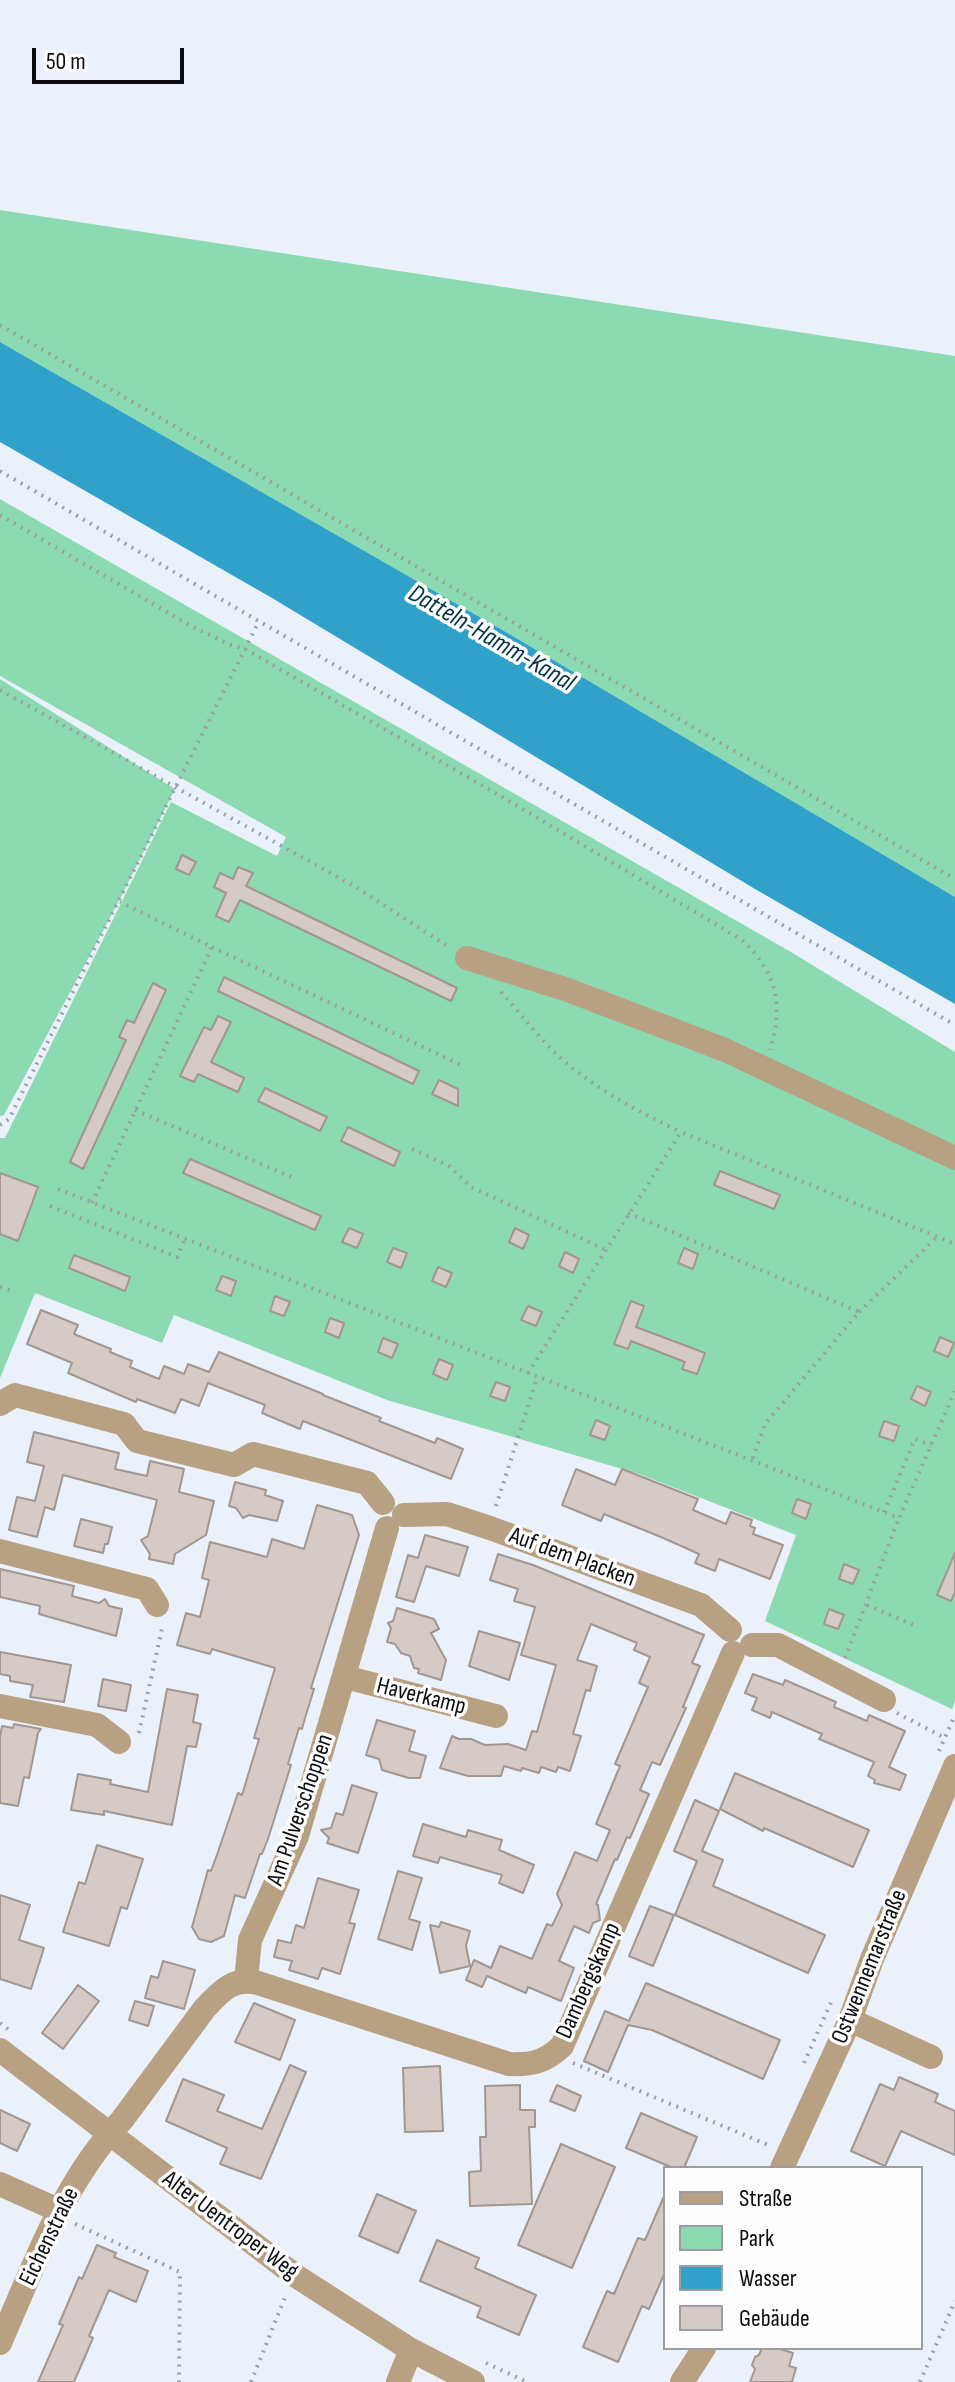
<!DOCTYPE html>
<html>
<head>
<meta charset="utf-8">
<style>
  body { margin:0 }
  #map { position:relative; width:955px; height:2382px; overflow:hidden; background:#ebf1fa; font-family:"Sofia Sans Condensed",sans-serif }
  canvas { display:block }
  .legend { position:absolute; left:663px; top:2166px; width:260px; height:184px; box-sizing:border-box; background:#fdfdfd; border:2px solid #9c9d9e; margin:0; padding:10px 14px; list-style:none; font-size:24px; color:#0a0c0f }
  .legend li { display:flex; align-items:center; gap:16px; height:40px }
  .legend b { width:40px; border:2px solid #9c9d9e }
  .scale { position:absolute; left:32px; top:48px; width:152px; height:36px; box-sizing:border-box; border:4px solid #0a0c0f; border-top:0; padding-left:10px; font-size:24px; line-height:28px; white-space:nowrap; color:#0a0c0f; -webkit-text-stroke:6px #fdfdfd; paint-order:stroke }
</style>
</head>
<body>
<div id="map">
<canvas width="955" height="2382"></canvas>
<ul class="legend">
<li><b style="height:10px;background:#b8a082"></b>Straße</li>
<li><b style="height:22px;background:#8cdab1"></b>Park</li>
<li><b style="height:22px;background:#30a2c9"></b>Wasser</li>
<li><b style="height:22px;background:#d5cac5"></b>Gebäude</li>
</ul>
<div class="scale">50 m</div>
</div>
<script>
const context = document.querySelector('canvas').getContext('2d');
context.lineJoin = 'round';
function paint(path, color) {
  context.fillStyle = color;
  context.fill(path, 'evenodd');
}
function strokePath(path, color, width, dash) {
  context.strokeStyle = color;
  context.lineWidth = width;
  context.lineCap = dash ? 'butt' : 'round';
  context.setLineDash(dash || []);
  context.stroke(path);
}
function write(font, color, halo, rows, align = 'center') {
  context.font = font + ' "Sofia Sans Condensed",sans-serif';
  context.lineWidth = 7;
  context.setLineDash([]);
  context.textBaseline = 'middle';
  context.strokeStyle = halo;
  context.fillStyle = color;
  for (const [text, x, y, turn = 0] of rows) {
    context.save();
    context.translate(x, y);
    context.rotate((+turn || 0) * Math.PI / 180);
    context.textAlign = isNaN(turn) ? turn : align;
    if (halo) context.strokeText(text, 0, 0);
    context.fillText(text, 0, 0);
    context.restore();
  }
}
paint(new Path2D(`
  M0,210L955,356V897L511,635L0,342Z
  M0,499L791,952L955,1052V1701L952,1709L765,1621L796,1535L639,1474L387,1400L174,1315L162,1343L35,1293L0,1378V1138H5L171,802L277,856L286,837L0,676Z
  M0,679L175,789L119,901L4,1115L0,1116Z`), '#8cdab1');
paint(new Path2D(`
  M0,342L511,635L955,897V1004L755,889L272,598L0,442Z`), '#30a2c9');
const building = new Path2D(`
  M182,855L196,862L189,875L176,869Z
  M238,867L253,873L246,886L457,988L451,1001L240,900L229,922L216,916L226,893L214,887L220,873L233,879Z
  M224,977L419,1071L413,1084L218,991Z
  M153,983L166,990L83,1169L70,1162L126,1040L119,1037L127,1020L134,1023Z
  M218,1016L231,1022L211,1062L244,1078L238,1092L198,1074L194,1082L180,1076L204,1027L211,1030Z
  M439,1080L458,1089V1106L432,1094Z
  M265,1088L327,1117L320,1131L258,1101Z
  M348,1127L400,1152L394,1166L341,1141Z
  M190,1159L321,1216L315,1230L183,1173Z
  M720,1171L780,1195L774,1209L714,1185Z
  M0,1173L38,1187L18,1241L0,1234Z
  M349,1228L363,1234L357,1248L342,1242Z
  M515,1228L529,1235L523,1249L509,1242Z
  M393,1248L407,1253L401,1268L387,1262Z
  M684,1248L698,1254L693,1269L678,1263Z
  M565,1252L579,1259L573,1273L559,1266Z
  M74,1255L130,1277L125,1291L69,1268Z
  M438,1267L452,1273L446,1287L432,1281Z
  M222,1276L236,1281L231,1296L216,1290Z
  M275,1296L290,1302L284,1316L270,1311Z
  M631,1301L644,1306L636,1327L705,1353L697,1374L682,1369L685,1362L631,1341L628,1349L614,1344Z
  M528,1306L542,1312L536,1326L521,1320Z
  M41,1310L78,1325L74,1334L111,1349L110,1352L132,1361L130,1367L159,1379L164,1366L184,1374L188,1364L209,1372L219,1352L323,1394V1395L381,1418L379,1421L435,1443L437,1438L463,1449L451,1479L303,1421L300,1429L262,1413L265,1405L208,1383L199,1406L181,1399L175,1413L137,1399L136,1402L68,1373L72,1363L27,1344Z
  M330,1318L344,1323L339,1338L325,1332Z
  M940,1337L954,1343L948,1357L934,1351Z
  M383,1338L398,1344L392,1358L378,1352Z
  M439,1359L453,1365L447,1380L433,1374Z
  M496,1382L510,1387L505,1401L490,1396Z
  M917,1386L931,1392L925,1406L911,1399Z
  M596,1420L610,1426L605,1440L590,1435Z
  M884,1421L899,1426L894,1441L879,1436Z
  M34,1432L119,1453L115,1469L147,1476L150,1461L184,1469L179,1492L214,1501L206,1535L175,1554L173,1564L149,1559L150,1554L141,1540L148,1536L157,1500L63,1475L54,1510L45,1507L37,1537L9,1530L17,1497L35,1501L44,1466L27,1462Z
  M576,1469L615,1485L622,1469L698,1499L693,1510L726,1524L731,1512L752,1520L750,1526L755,1528L753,1534L783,1545L770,1579L719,1559L715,1571L695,1563L699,1554L661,1537L604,1514L601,1521L562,1505Z
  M235,1482L266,1490L265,1495L283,1501L277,1521L249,1515L243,1518L236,1508L229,1506Z
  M797,1499L811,1504L806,1519L792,1513Z
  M317,1505L352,1515L359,1535L311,1688L314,1689L305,1718L302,1729L299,1728L288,1764L291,1765L268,1839L262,1854H260L245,1898L235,1895L224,1936L211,1942L199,1939L192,1927L208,1870L211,1871L218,1852L238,1793L242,1795L259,1739L254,1738L275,1668L212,1649L210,1654L177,1645L186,1613L200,1617L209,1580L202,1578L210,1542L267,1557L272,1539L304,1549Z
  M81,1519L112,1527L108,1544H105L103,1553L74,1546Z
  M425,1535L468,1547L459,1576L426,1566L414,1602L396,1597L408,1555L418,1558Z
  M955,1553V1592L951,1601L937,1595Z
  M498,1554L533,1565L704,1635L692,1663L700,1666L683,1707L686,1708L660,1765L652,1762L640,1790L649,1794L630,1838L627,1837L617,1860L615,1859L596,1904L598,1905L600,1920L593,1923L589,1933L574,1926L559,1961L574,1968L561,2001L528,1987L526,1993L487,1976L482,1987L466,1980L474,1960L491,1968L500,1946L532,1959L547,1924L552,1926L562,1905L557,1894L575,1852L597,1861L610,1830L596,1824L620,1766L615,1764L648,1687L639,1683L650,1657L634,1650L637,1643L591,1624L577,1660L597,1666L590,1691L586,1690L573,1734L581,1736L570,1771L558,1767L556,1772L541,1767L539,1773L522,1768L521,1771L504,1766L501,1776H468L440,1768L452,1736L459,1739H471L485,1745L508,1744L526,1750L532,1731L537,1732L556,1665L521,1655L535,1607L514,1601L518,1589L490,1580Z
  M844,1564L859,1570L853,1584L839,1579Z
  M0,1569L74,1586L72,1596L99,1603L105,1599L109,1606L122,1609L116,1636L39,1614L40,1606L0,1597Z
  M397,1608L434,1619L439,1629L431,1633L446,1660L441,1680L418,1673L419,1669L414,1668L410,1656L401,1653L395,1644L387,1642L391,1628L388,1623L393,1621Z
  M829,1609L844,1615L838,1629L824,1624Z
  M479,1631L520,1643L509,1680L469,1666Z
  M0,1652L71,1665L64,1702L30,1697L33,1685L10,1681V1676L0,1674Z
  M753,1674L783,1685L785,1680L836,1702L834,1707L867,1721L869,1715L905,1731L889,1767L906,1775L900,1790L874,1783L875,1780L868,1776L874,1762L819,1739L822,1734L772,1712L770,1718L752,1710L757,1698L745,1693Z
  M103,1679L131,1685L126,1711L98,1706Z
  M167,1689L198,1695L193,1722L201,1724L196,1747L187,1746L172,1825L104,1811V1815L71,1810L78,1774L111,1780L110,1784L148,1792Z
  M377,1720L415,1731L409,1751L426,1756L420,1778H409L382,1770L379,1759L366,1755Z
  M14,1724L41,1729L38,1733L29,1778L24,1777L18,1806L0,1803V1737L2,1726L13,1728Z
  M735,1773L869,1830L853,1867L764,1828L763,1831L720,1809Z
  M352,1785L377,1793L358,1853L327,1843L329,1838L321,1830L331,1828L336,1813L343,1815Z
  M695,1800L719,1811L702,1851L723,1860L713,1886L825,1935L808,1973L675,1915L697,1861L674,1851Z
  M423,1824L466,1837L468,1830L502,1840L499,1850L534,1865L523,1893L499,1883L502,1875L440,1857L438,1863L413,1856Z
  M97,1845L143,1859L127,1909L121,1907L109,1946L63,1932L79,1882L85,1884Z
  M398,1871L422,1878L409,1919L420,1922L412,1950L378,1939Z
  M318,1878L359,1890L349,1923L355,1924L340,1974L322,1968L318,1979L289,1970L292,1961L274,1957L278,1940L291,1943L296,1925L304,1928Z
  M0,1895L30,1905L19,1940L44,1948L31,1989L0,1979Z
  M650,1906L674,1915L653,1966L629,1956Z
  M441,1922L470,1931L466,1946L470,1966L440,1973L430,1925L439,1927Z
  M163,1961L195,1970L184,2009L145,1998L151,1976L158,1978Z
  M646,1983L780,2040L763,2079L652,2030L628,2025L608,2072L584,2061L605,2011L629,2021Z
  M78,1985L99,2001L63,2049L42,2033Z
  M135,2001L154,2006L148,2026L129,2020Z
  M254,2003L295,2020L280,2060L235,2042Z
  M290,2065L306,2072L261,2179L220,2164L227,2148L166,2121L183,2079L224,2095L217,2111L262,2129Z
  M440,2066L443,2131L405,2132L403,2068Z
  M899,2077L938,2094L935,2102L955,2111V2155L901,2131L885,2166L851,2151L880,2084L894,2090Z
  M520,2085V2110H535V2127H529L532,2204L470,2206L469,2172L481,2171L480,2137H486L485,2086Z
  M557,2085L581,2096L575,2111L550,2101Z
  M0,2110L30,2124L17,2151L0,2143Z
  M641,2113L697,2137L684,2168H673L626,2148Z
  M561,2144L615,2167L572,2268L518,2245Z
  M377,2194L416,2211L398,2253L359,2236Z
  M665,2194V2272L649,2309L642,2306L618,2362L583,2347L607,2291L614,2294L638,2238L645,2240Z
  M437,2240L479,2258L475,2268L536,2295L519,2335L477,2317L481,2307L420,2281Z
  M97,2245L116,2253L114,2257L148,2271L136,2302L109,2290L89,2336L93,2338L74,2382H38L63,2325L59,2324L79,2277L82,2279Z
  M762,2348H777L793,2353L789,2366L796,2368L792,2382H750L755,2369L752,2365L755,2357L759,2355Z`);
paint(building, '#d5cac5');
strokePath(building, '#a19691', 2);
strokePath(new Path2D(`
  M0,325L955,879
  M0,471L955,1025
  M0,515L191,626L231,645L245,649L499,795L742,940C777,973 784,1004 770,1050
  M0,690L354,886L449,947
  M212,947L461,1065
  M501,992C522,1015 540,1040 564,1061C599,1091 639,1112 681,1132
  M135,1110L296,1179
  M0,1125L9,1119L259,621
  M412,1149L449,1166L471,1187L604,1249
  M58,1189L899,1518L955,1391
  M92,1203L212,947L120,902
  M50,1206L177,1257L184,1241
  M628,1213L859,1312L765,1424L752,1460
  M0,1287L15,1292
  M859,1312L937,1237
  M528,1373L681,1132L955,1244
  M496,1506L537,1378
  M884,1512L915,1439L931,1446
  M867,1605L916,1626
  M845,1658L899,1518
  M897,1713L945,1738
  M139,1733L163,1624
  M939,1751L955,1715
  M0,2023L8,2029
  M573,2063L768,2145
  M804,2063L833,1998
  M75,2224L180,2272L179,2382
  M486,2363L527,2382
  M251,2382L286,2295
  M920,2382L955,2301`), '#9a9fa6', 4, [2, 6]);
strokePath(new Path2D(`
  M467,958L568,990L725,1050L955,1158
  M0,1404L15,1395L124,1424L137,1441L234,1465L253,1454L367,1483L383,1503
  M404,1515L447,1514L490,1528L701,1605L730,1630
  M0,1551L147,1589L157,1605
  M752,1645H778L884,1700
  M345,1677L496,1716
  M0,1706L97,1725L119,1742
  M246,1980L250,1940L297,1836L387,1528
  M850,2020L931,2057
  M0,2050L296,2276L411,2350L473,2382
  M782,2168L850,2020L872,1959L955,1766
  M0,2184L58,2210
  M0,2343C34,2266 63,2182 122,2120L205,2008C221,1991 233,1977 258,1983L509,2064C532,2065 545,2062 562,2046L733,1653
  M398,2382L411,2350
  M682,2382L704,2348`), '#b8a082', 24);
write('24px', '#0a0c0f', '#fdfdfd', [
  ["Auf dem Placken",572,1558,20],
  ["Haverkamp",421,1697,14],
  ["Am Pulverschoppen",301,1810,-71],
  ["Ostwennemarstraße",870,1967,-68],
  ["Dambergskamp",589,1981,-66],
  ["Alter Uentroper Weg",230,2226,37],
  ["Eichenstraße",50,2237,-64]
]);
write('italic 26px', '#013445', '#fdfdfd', [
  ["Datteln-Hamm-Kanal",491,639,30]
]);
</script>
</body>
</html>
